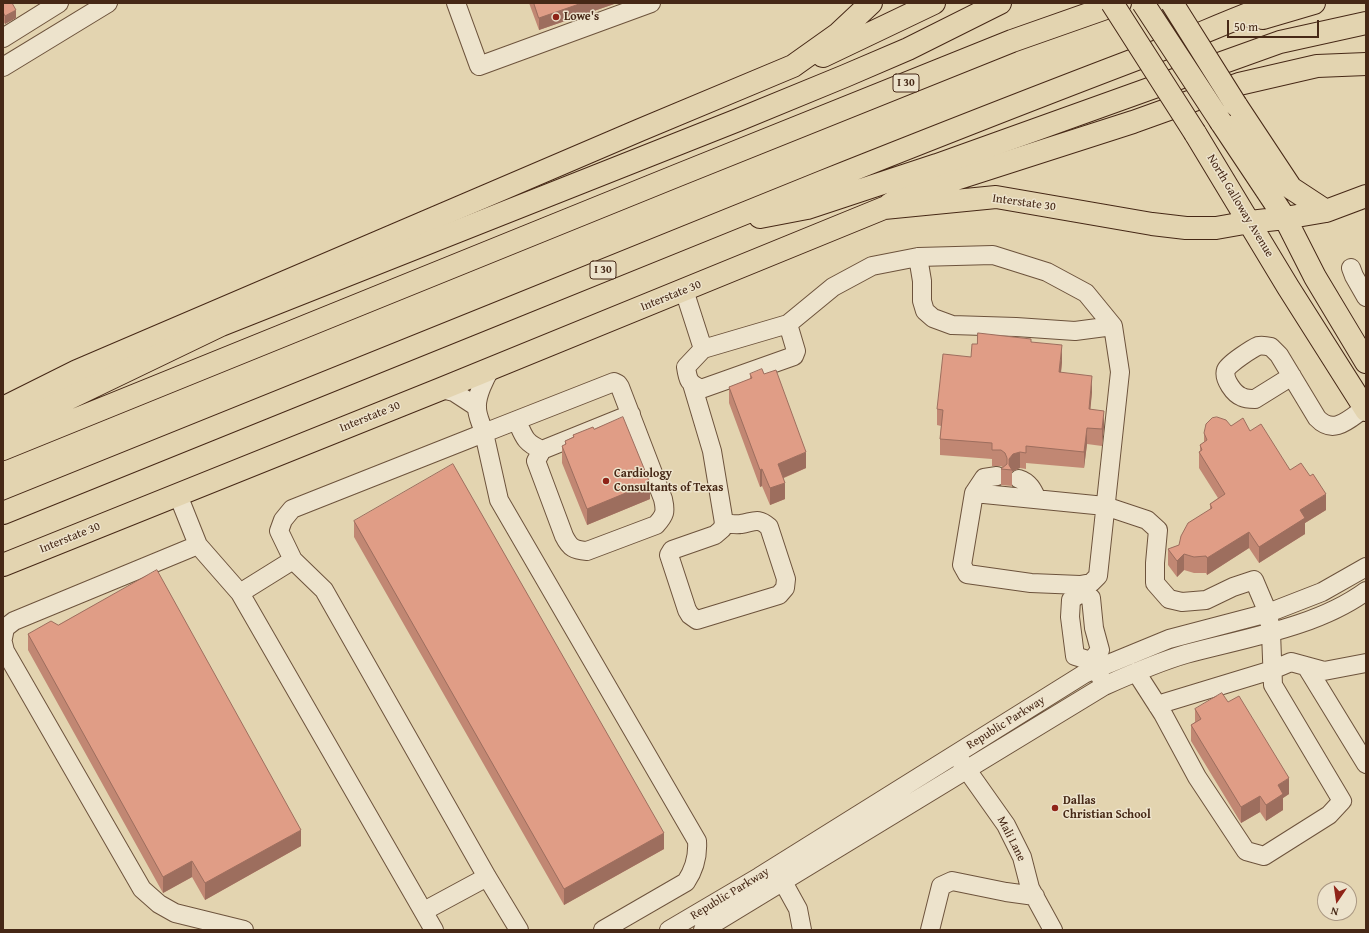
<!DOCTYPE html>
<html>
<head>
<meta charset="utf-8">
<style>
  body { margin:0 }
  #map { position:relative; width:1369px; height:933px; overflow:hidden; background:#e3d4b0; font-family:"Gentium Book Plus",serif }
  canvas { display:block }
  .frame { position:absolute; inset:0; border:4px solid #462816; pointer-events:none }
  .north { position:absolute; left:1317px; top:881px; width:40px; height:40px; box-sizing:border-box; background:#ede3cc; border:1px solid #aa9883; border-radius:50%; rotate:193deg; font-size:11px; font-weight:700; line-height:16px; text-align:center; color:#462816 }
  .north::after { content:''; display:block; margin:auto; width:14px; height:18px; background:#8f2418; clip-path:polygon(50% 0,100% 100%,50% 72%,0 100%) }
  .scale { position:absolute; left:1227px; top:20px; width:92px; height:18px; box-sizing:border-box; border:2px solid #462816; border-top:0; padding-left:5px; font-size:12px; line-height:14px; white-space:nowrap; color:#462816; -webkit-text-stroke:3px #ede3cc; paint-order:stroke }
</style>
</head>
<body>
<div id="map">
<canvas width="1369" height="933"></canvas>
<div class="frame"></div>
<div class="north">N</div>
<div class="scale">50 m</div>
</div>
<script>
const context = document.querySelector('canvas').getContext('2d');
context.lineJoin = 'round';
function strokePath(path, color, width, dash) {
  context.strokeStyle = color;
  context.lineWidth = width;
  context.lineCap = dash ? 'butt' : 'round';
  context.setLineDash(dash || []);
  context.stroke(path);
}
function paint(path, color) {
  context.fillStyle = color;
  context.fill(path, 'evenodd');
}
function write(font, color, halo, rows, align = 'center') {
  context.font = font + ' "Gentium Book Plus",serif';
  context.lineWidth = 3;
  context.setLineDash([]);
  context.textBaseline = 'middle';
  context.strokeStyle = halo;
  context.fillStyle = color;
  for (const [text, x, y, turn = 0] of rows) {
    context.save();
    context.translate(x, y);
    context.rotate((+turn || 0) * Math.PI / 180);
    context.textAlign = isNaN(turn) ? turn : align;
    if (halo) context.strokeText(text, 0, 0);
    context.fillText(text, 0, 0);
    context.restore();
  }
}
const minor = new Path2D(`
  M456,3L479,66L651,3
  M3,38L59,3
  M3,67L108,3
  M918,257L922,281V301L925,311L933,318L952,325L1016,327L1075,331L1113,326
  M1351,268L1354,276L1366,297
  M684,290L703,349L788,324L833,287L872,266L918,257L993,255L1047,272L1086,293L1113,326L1120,372L1098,576L1091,583L1080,585L1031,583L967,574L962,565L974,493L1105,506L1147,520L1158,530L1155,563V583L1169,599L1182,602L1206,600L1233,587L1254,580L1268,613L1271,632L1273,685L1342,801L1329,815L1264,856L1246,851L1197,777L1163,714L1136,672
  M703,349L686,367C688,381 689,383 701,389L794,356L796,351L788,324
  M491,368C485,378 476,396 477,408C477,416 482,425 484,433L614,382L618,384L620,387L663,499C666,512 665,515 656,525L587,551C574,550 570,548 564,536L536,461L542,450L631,414
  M1292,376L1255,399C1251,399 1246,399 1242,397C1234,394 1223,379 1226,370C1228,364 1253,348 1258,346C1262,345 1267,346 1271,347L1279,355L1317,418C1334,436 1349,419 1365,408
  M692,384L712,451L724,523L722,529L715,535L672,550L669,555L687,610L690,615L697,620L779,595L785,588L786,579L769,527C758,517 754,522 741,524C736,525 730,524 724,523
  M441,389L454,392L477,407
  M517,421C524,437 525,443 542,450
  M1019,479C1029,482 1033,490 1037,499
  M974,493L984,478L997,476
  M178,495L198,545L240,593L434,930
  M240,593L293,560
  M1081,593L1071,600L1070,617L1075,656L1091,661L1101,678
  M1081,593L1091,598L1094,628L1100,650L1091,661
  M3,638L5,628L14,621L198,545
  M3,643L5,651L142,889L159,904L175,913L244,930
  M1306,666L1366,764
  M1157,705L1272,670L1291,662L1324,671L1366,663
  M960,760L1006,825L1022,857L1030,888L1053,930
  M777,871L798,909L802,930
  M424,911L487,877
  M519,930L487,877L324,590L293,560L279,531L283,520L292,509L484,433L499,500L697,841C698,855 694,870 686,882L603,930
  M669,930L759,877L1084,674L1169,639L1268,613L1322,592L1366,567
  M703,930L1104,686C1131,674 1158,662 1186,654C1245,638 1317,627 1366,591
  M930,930L941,886L952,881L1006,892L1035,896`);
const major = new Path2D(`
  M823,56L934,3
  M1236,105L1291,188L1326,211
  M1221,122L1285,218L1315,277L1366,362
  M1195,133L1288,287L1366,410
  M889,205L910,191L940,184L1133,122L1239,84L1317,66L1366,64
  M3,408L77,371L640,130L793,66L838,34L871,3
  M3,565L441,389L884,208L996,197L1152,224L1186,228H1216L1250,222L1285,218L1326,211L1366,196`);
const highway = new Path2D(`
  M1263,18L1314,3
  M760,217L807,208L937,165L1280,42L1366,23
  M3,430L221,325L738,120L845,76L908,49L1000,3
  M3,449L676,176L1012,41L1120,3
  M3,513C276,404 549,292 822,182C935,137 1049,92 1163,49C1201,34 1239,16 1278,3`);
strokePath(minor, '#6d533c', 20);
strokePath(major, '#462816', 24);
strokePath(highway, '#462816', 24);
strokePath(minor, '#ede3cc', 18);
strokePath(major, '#e3d4b0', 22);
strokePath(highway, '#e3d4b0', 22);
const majorBridge = new Path2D(`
  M1112,3L1195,133
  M1143,3L1221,122
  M1172,3L1236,105`);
strokePath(majorBridge, '#462816', 24, []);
strokePath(majorBridge, '#e3d4b0', 22);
paint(new Path2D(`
  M3,3L16,18L5,24L3,21Z
  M529,3H617L539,30Z
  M1031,342L1062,362L1061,373L1092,392L1090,409L1104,427L1102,446L1087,444L1084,468L1026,463V469L1020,468L1013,471L1012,472V486L1001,485V469L1003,468L1001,466H992V459L940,455V439L941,426L937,425V409L971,357L977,344Z
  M750,374L806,468L784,478L785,499L770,505L762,486L760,487L729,403V387L750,379Z
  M1231,426L1250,431L1290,470L1326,510L1305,523V534L1259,563L1249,548L1207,575L1206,573H1194L1184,570L1177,577L1168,565V549L1179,545L1210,509V504L1218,498L1199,468V452L1200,451V445L1204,442V433Z
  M594,429L650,499L587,525L562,463V446L565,445V441L573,437V435Z
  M354,521L664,849L564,905L354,537Z
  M28,634L301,846L205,900L192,877L163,893L28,650Z
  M1228,702L1289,794L1283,798V810L1266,821L1260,812L1241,823L1191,741V725L1195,722V709Z`), '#c18773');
paint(new Path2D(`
  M582,3H617L539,30V18Z
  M16,10V18L5,24V16Z
  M1062,345V362L1059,389V372Z
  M1092,376V392L1089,425V409Z
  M1104,411V427L1102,446V429Z
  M1087,428V444L1084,468V452Z
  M806,452V468L778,480V464Z
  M1020,452V468L1013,471L1012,472V470H1009V459L1013,454Z
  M762,469V486L760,487V470Z
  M650,483V499L587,525V509Z
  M785,483V499L770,505V488Z
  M1326,494V510L1305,523V534L1259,563V547L1300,510Z
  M1249,532V548L1207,575V558Z
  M1184,554V570L1177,577V561Z
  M1289,778V794L1283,798V810L1266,821V805L1278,785Z
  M1260,796V812L1241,823V807Z
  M301,830V846L205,900V883Z
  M664,833V849L564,905V889Z
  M192,861V877L163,893V877Z`), '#9d6e5e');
const building = new Path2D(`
  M3,3H12L16,10L5,16L3,12Z
  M534,3H582L539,18Z
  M978,333L1031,339V342L1062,345L1059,372L1092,376L1089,409L1104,411L1102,429L1087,428L1084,452L1026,446V453L1020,452L1013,454L1009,459V465L1012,470L1001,469L1007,464V458L1005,453L1001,450H992V443L940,439L943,410L937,409L943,354L971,357L972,344H977Z
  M762,369L764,374L776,370L806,452L778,464L785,483L770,488L762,469L760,470L729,387L752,378L750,374Z
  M623,417L650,483L587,509L562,446L566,444L565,441L574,437L573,435L593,427L594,429Z
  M1217,417L1226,420L1231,426L1243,418L1250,431L1261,424L1290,470L1301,463L1310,476L1313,474L1326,494L1300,510L1305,518L1259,547L1249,532L1207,558L1206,556L1194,557L1184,554L1177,561L1168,549L1179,545L1181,536L1188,523L1212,508L1210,504L1225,494L1199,452L1202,450L1200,445L1207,440L1204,433L1206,424L1212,418Z
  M453,464L664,833L564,889L354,521Z
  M157,570L301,830L205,883L192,861L163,877L28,634L51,621L58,625Z
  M1222,693L1228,702L1239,696L1289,778L1278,785L1283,794L1266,805L1260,796L1241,807L1191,725L1201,719L1195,709Z`);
paint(building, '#e09d86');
strokePath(building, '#9d6e5e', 1);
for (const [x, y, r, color] of [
  [556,17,4,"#8f2418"],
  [606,481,4,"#8f2418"],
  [1055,808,4,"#8f2418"]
]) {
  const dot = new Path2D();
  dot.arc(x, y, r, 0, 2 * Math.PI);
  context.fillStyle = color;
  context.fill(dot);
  strokePath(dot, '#ede3cc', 1.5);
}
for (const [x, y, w] of [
  [906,83,26],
  [603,270,26]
]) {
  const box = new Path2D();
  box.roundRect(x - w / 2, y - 9, w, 18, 3);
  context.fillStyle = '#ede3cc';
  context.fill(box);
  strokePath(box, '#462816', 1);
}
write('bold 11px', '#462816', null, [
  ["I 30",906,83],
  ["I 30",603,270]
]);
write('bold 12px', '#462816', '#ede3cc', [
  ["Lowe's",564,17],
  ["Cardiology",614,474],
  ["Consultants of Texas",614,488],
  ["Dallas",1063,801],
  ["Christian School",1063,815]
], 'left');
write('12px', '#462816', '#ede3cc', [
  ["Interstate 30",1024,203,8],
  ["North Galloway Avenue",1240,206,59],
  ["Interstate 30",671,296,-22],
  ["Interstate 30",370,417,-22],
  ["Interstate 30",70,538,-22],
  ["Republic Parkway",1006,723,-32],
  ["Mali Lane",1011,839,63],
  ["Republic Parkway",730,894,-31]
]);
</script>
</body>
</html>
